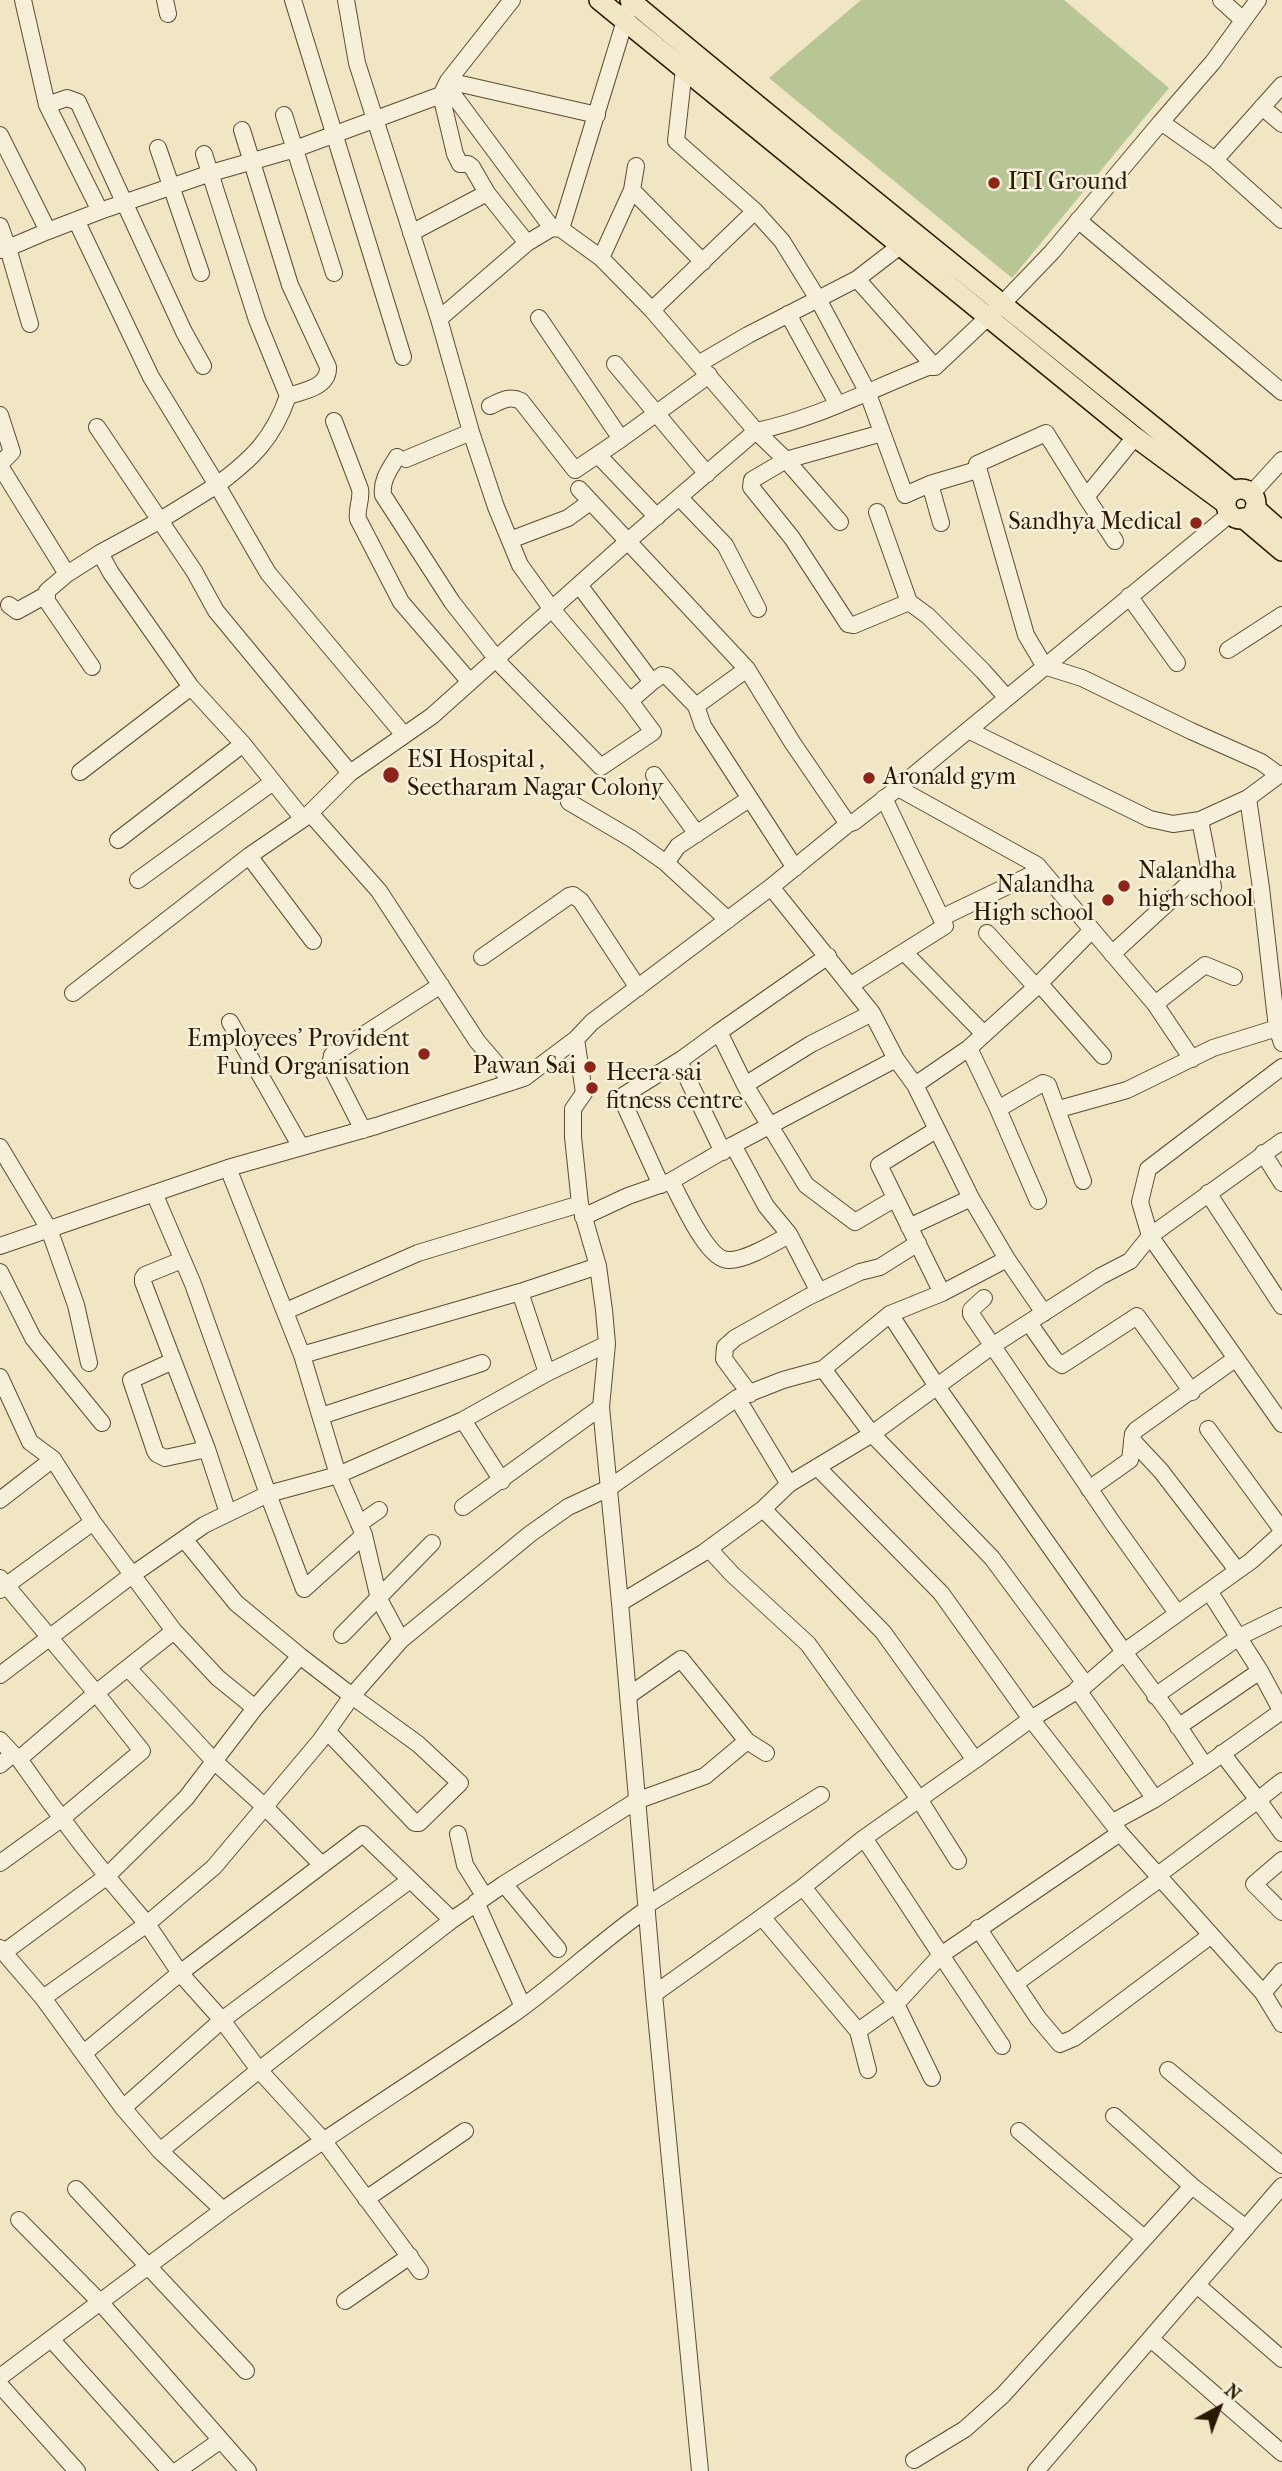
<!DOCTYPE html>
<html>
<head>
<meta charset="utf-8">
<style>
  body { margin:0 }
  #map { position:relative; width:1282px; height:2471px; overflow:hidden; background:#f1e6c4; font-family:"IM FELL French Canon",serif }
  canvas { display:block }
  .north { position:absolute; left:1184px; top:2373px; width:70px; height:70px; -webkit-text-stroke:5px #f6efd9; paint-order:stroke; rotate:41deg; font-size:19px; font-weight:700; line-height:28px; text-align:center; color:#2b1800 }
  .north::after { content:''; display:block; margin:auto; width:24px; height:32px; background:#2b1800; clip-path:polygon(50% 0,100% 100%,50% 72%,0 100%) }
</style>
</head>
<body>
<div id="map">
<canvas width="1282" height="2471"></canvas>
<div class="north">N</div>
</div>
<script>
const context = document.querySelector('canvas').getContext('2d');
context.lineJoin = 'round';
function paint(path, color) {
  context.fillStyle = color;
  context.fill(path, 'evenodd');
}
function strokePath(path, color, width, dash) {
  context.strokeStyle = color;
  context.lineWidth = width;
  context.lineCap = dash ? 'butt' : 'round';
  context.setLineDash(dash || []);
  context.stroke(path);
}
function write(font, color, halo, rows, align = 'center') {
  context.font = font + ' "IM FELL French Canon",serif';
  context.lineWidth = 5;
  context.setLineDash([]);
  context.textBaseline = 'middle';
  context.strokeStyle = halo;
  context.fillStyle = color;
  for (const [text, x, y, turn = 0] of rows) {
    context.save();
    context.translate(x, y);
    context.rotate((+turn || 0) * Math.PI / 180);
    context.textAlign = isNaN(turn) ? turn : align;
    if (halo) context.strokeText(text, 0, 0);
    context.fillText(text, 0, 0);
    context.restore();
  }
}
paint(new Path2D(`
  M861,0H1064L1169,88L1012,278L769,78Z`), '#b8c595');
const minor = new Path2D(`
  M23,0L47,105L100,211L211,173L295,149L441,95L448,81L512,0
  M165,0L168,14
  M293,0L403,357
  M346,0L357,63L439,319L471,432L496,507L520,565L551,608L630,701L652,682
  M1221,0L1243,20
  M1258,0L1213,62L1161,122L1215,160L1282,220
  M631,1L561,229L601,258L652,310L756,431L786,460L840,522
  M448,81L597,115
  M446,85L552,228L561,229
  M441,95L455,154L460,164H468L472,167L487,193L527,243
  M47,105L67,98L78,102L184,332L203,366
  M1262,107L1282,124
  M284,115L334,273
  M242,130L290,285L328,367C329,387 304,391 288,396
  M0,135L48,231L100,211
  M158,148L201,273
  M1215,160L1282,85
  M632,190L703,262
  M755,211L782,241L818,299L867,391L905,495L930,484L977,470
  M76,220L151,377L217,485C252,459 273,439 288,396L257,320L204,154
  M1078,220L1282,392
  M0,226L8,248L48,231
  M411,233L487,193
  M900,246L857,279L935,367L1003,303L1052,252L1161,122
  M0,250L8,248L30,324
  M601,258L632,190L636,166
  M652,310L755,211L676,141L684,69
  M788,314L838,405
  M539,318L621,439L709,375
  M439,319L527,243L552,228
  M700,363L748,335L857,279
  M615,364L707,474
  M490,406C501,401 509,395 521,401L575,470L621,439
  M0,415L12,452L0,464
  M334,421L360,489C362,500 356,509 358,519L401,602L470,682L432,716L350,773L310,813L379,891L477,1041L512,1082
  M97,427L194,571L216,611L350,773
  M882,433L786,460L752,480L751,487L792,538L848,624L854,625L909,602
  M598,455L657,517
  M397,457C390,469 381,480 383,495L452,602L503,667L601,767L653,732L630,701
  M406,459L471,432
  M0,466L67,574L100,553
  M930,484L941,523
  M579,489L747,669L792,742L848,824
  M1252,493L1282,460
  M1086,497L1046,433L977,464L1026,635L1042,662L1047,667L1082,678L1191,731L1261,762L1279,775L1282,774
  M680,498L725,545L758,609
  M877,512L909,602L928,616L983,671L1007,698
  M510,540L568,518L590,502
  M1115,541L1086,497L1135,437
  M67,574L47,591V601L92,667
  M579,585L652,682L662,675L667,676L696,706L703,726L795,868
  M1129,596L1177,663
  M9,605L17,611L46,595
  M1228,650L1282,615
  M470,682L628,541L756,431C816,419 871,389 928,367H935
  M696,706L747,669
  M968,730L1150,819L1173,824L1200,820
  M80,772L191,687
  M654,775L697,834
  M1279,775L1248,798L1261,888L1277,1028L1282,1043
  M898,788L1037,865L1155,1004L1205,965L1234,977
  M569,802L632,839L666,863L728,920
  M310,813L303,819L243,744L191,687L111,573L100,553L159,521L217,485L268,573L404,735
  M118,840L243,744
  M249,856L313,941
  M666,863L678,846L749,799
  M138,880L273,782
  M771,887L872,1013L896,1059L915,1085L971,1198L1007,1259L1044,1313
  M941,918L1041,870
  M987,933L1036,987
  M904,952L983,1033
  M1112,954L1186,886L1213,887L1200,820L1248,798
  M828,956L719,1032L745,1085L806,1185L855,1222L894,1199
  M482,957L569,896L573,895L581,901L638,988
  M1039,983L1103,1056
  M851,985L945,926L884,798
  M73,993L249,856L303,819
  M1155,1004L1192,1059
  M230,1022L301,1147
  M576,1039L584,1093L573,1109V1137L580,1204L598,1266L604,1310L607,1344L601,1407L620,1603L703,1553L763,1509L883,1632L975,1760L864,1838
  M969,1048L998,1109L1043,1083L1048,1085L1083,1181
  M679,1061L723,1152
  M1282,1067L1148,1169L1140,1202L1150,1236L1282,1424
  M745,1085L811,1044L872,1013
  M915,1085L969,1048L1036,987L1092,930
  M998,1109L1038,1201
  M1059,1109L1127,1090L1213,1048L1277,1028L1282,1022
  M363,1130L330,1065L332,1055L441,985
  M936,1130L879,1165L942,1293
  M733,1145L766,1206L789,1234L819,1292
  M0,1147L49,1229L76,1305L89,1363
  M1263,1153L1282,1183
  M228,1168L302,1355L338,1475L364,1535L379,1599L401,1640
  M671,1181C681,1199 707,1260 728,1260C745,1261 774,1243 789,1235
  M661,1185L621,1097L682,1059L719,1032
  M154,1193L193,1284L268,1494L304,1589L364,1535
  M1208,1193L1282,1306
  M583,1217L628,1196L671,1181L733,1145L896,1059
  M909,1227L971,1198
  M0,1246L228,1168L376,1126L524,1078L576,1039L592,1022L771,887L848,824L854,822L898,788L1230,514
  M182,1260L145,1275L143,1278V1282L207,1449L228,1513
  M0,1272L33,1338L102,1423
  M520,1292L547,1373
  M984,1298L971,1310V1314L1112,1522L1177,1613
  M286,1311L418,1253L580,1204
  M890,1314L938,1388L1124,1652L1086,1685L1031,1719L975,1760
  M1029,1323L1055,1360L1062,1365L1137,1316L1192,1392
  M302,1355L520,1292L598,1266
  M173,1361L131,1380L155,1451L157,1454L165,1458L207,1449
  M823,1369L872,1434L992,1558L1086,1685
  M0,1377L30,1442L53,1459L93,1522L174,1631L218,1678L255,1708L300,1656L352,1696L320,1741L214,1867L147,1924C101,1871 59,1817 19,1759L13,1754L0,1765
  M750,1394L724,1359L725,1347L735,1338L808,1297L860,1272L880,1267L918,1243
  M737,1398L789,1484
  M321,1416L482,1363
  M463,1420L502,1481
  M1208,1429L1282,1530
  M1132,1440L1161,1471L1237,1570
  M817,1467L941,1593L1031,1719L1120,1833L1263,1993L1282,2024
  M1089,1489L1130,1460L1133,1434L1136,1430L1235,1359
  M0,1500L53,1459
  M463,1507L601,1407
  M763,1509L789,1484L872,1434L992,1346L1101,1276L1130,1261L1150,1236L1282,1141
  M359,1524L379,1510
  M184,1539L236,1603L300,1656
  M709,1549L732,1574L808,1644L919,1799L958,1861
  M0,1578L96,1693L19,1759
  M0,1590L93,1522
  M620,1603L654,1994L700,2471
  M342,1635L432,1543
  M128,1668L214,1761L265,1807L322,1865
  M1260,1671L1282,1712
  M0,1675L132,1575L204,1525L268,1494L338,1475L463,1420L547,1373L607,1344
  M1077,1689L1155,1799
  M628,1696L681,1659L747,1741L766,1753
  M1155,1696L1239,1637L1282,1616
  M1282,1711L1205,1766L1173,1718L1124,1652L1251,1561L1282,1533
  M1178,1727L1260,1671L1209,1591
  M327,1731L415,1823H419L460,1783L418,1744L352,1696L401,1640L530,1534L568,1507L609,1488L737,1398L783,1380L823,1369L890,1314L942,1293L1007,1259
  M0,1740L13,1754
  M1282,1781L1258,1800L1282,1833
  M1113,1822L1155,1799L1205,1766
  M458,1834L465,1865L485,1897
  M1282,1860L1254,1884L1282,1912
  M0,1863L61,1819L142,1751L96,1693L174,1631
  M1158,1875L1258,1800L1222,1753
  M504,1884L558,1949
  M803,1887L864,1838L941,1955L1120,1833
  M476,1902L523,2007
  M647,1905L821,1795
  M762,1917L803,1887L896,2004L932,2078
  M452,1920L504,1884L636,1801L705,1776L747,1741
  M978,1928L1038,2018L1060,2044L1074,2038L1210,1936
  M0,1948L43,1998L123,2108L160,2151L223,2210C316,2143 414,2082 509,2017C557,1984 599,1942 647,1909
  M3,1953L106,1877L186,1798L255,1708
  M1016,1983L1161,1878
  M1263,1993L1282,1971
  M654,1994L762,1917L858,2031L868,2070
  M43,1998L147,1924L180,1973L222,2020L259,2070L323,2140L420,2271
  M858,2031L896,2004L941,1955L1002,2046
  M84,2053L180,1973L363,1834L452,1920L259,2070L160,2151
  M1168,2070L1282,2165
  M123,2108L222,2020L410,1880
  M1114,2116L1192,2186L1246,2228
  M1019,2131L1143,2237
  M76,2189L246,2371
  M366,2199L465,2131
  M19,2220L100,2302L248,2471
  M1197,2285L1282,2359
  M345,2301L410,2256
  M51,2339L170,2471
  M1151,2339L1282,2453
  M0,2377L223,2210
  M0,2385L77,2471
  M914,2460L965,2429L1003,2395L1192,2186
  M177,2471L221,2440
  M1036,2471L1282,2186`);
const major = new Path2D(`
  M599,0L1135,437L1226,504
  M630,0C829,166 1032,327 1233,491
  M1226 504a15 15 0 1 1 30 0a15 15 0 1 1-30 0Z
  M1255,508L1282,532
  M1243,518L1282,551`);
strokePath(minor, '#5c4c31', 18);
strokePath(major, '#2b1800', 22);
strokePath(minor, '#f6efd9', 16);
strokePath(major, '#f1e6c4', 19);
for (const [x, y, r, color] of [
  [994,183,7,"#8f2418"],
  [1196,523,7,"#8f2418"],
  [391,775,9,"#8f2418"],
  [869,778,7,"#8f2418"],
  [1124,886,7,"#8f2418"],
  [1108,900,7,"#8f2418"],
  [424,1054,7,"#8f2418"],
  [590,1067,7,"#8f2418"],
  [592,1088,7,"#8f2418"]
]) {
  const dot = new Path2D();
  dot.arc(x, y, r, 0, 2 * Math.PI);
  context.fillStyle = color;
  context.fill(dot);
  strokePath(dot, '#f6efd9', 2.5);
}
write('24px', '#2b1800', '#f6efd9', [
  ["ITI Ground",1008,183],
  ["Sandhya Medical",1182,523,"right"],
  ["ESI Hospital ,",407,761],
  ["Seetharam Nagar Colony",407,789],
  ["Aronald gym",883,778],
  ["Nalandha",1138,872],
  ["high school",1138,900],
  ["Nalandha",1094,886,"right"],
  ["High school",1094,914,"right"],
  ["Employees' Provident",410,1040,"right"],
  ["Fund Organisation",410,1068,"right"],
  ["Pawan Sai",576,1067,"right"],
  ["Heera sai",606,1074],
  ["fitness centre",606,1102]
], 'left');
</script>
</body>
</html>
